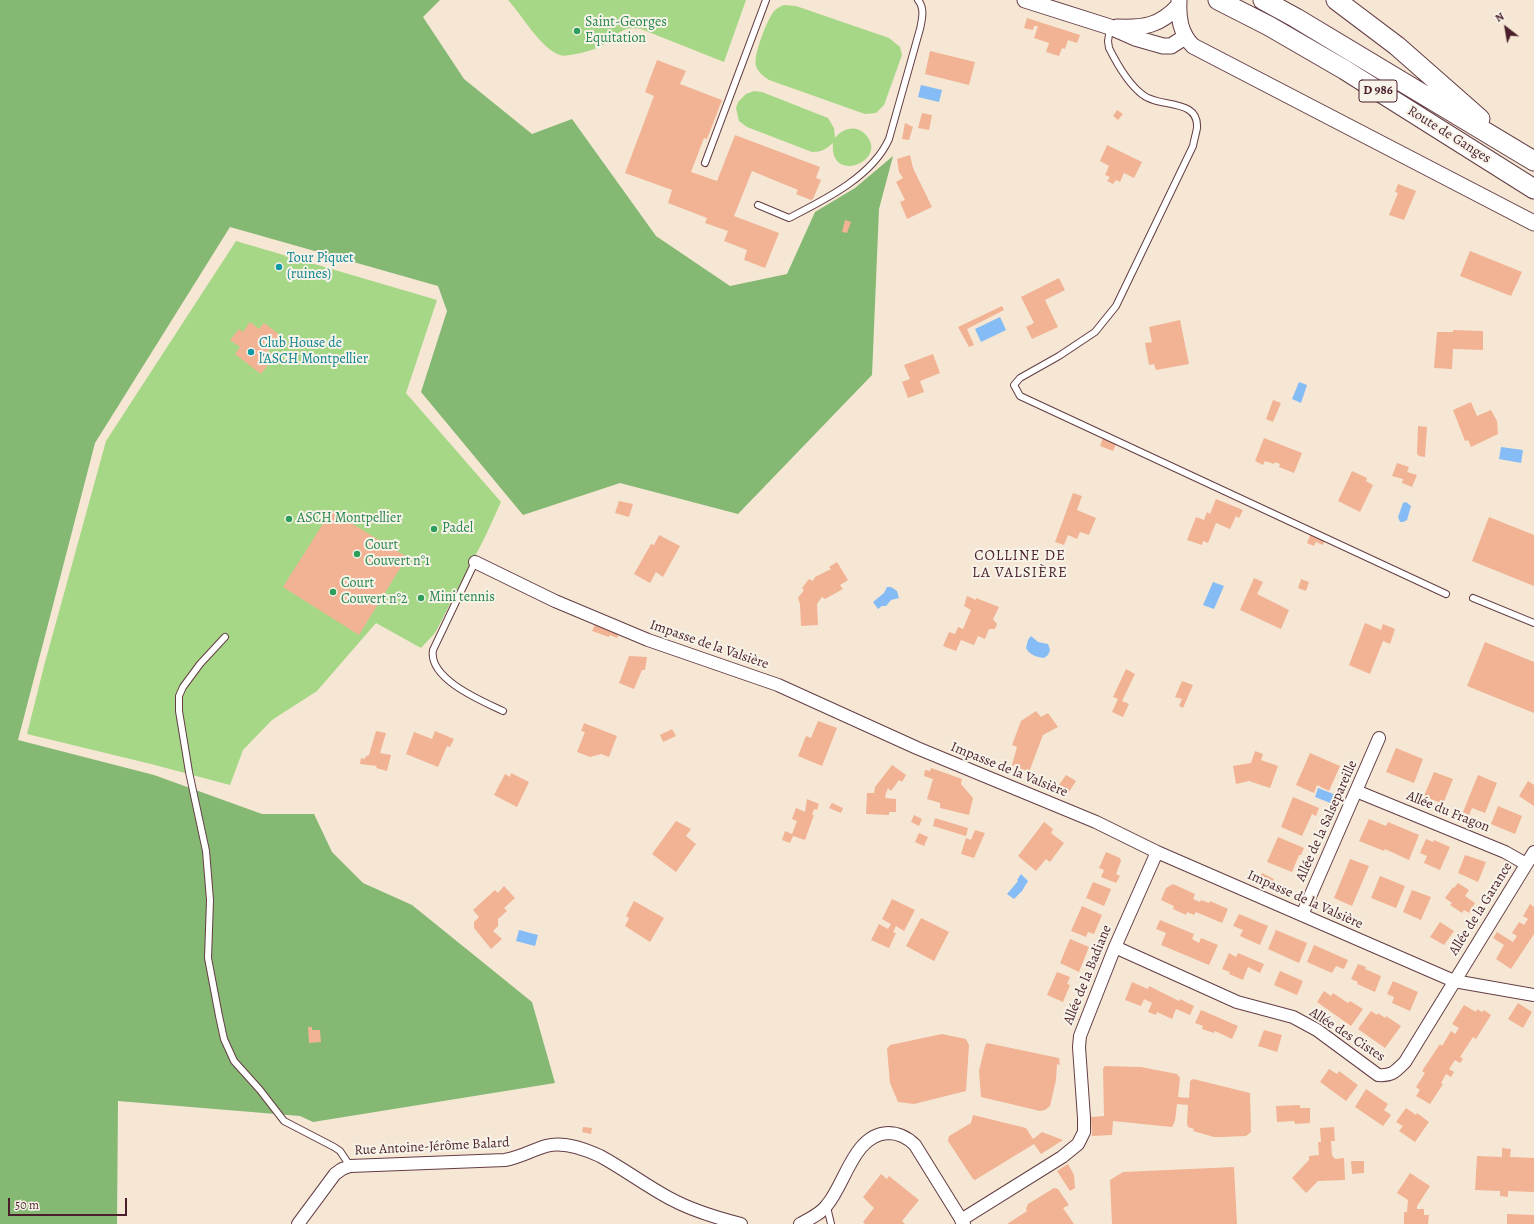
<!DOCTYPE html>
<html>
<head>
<meta charset="utf-8">
<style>
  body { margin:0 }
  #map { position:relative; width:1534px; height:1224px; overflow:hidden; background:#f5e7d4; font-family:Alegreya,serif }
  canvas { display:block }
  .north { position:absolute; left:1486px; top:8px; width:40px; height:40px; -webkit-text-stroke:3px #f7f3e8; paint-order:stroke; rotate:329deg; font-size:11px; font-weight:700; line-height:16px; text-align:center; color:#4a1f2b }
  .north::after { content:''; display:block; margin:auto; width:14px; height:18px; background:#4a1f2b; clip-path:polygon(50% 0,100% 100%,50% 72%,0 100%) }
  .scale { position:absolute; left:8px; top:1198px; width:119px; height:18px; box-sizing:border-box; border:2px solid #4a1f2b; border-top:0; padding-left:5px; font-size:12px; line-height:14px; white-space:nowrap; color:#4a1f2b; -webkit-text-stroke:3px #f7f3e8; paint-order:stroke }
</style>
</head>
<body>
<div id="map">
<canvas width="1534" height="1224"></canvas>
<div class="north">N</div>
<div class="scale">50 m</div>
</div>
<script>
const context = document.querySelector('canvas').getContext('2d');
context.lineJoin = 'round';
function paint(path, color) {
  context.fillStyle = color;
  context.fill(path, 'evenodd');
}
function strokePath(path, color, width, dash) {
  context.strokeStyle = color;
  context.lineWidth = width;
  context.lineCap = dash ? 'butt' : 'round';
  context.setLineDash(dash || []);
  context.stroke(path);
}
function write(font, color, halo, rows, align = 'center') {
  context.font = font + ' Alegreya,serif';
  context.lineWidth = 4;
  context.setLineDash([]);
  context.textBaseline = 'middle';
  context.strokeStyle = halo;
  context.fillStyle = color;
  for (const [text, x, y, turn = 0] of rows) {
    context.save();
    context.translate(x, y);
    context.rotate((+turn || 0) * Math.PI / 180);
    context.textAlign = isNaN(turn) ? turn : align;
    if (halo) context.strokeText(text, 0, 0);
    context.fillText(text, 0, 0);
    context.restore();
  }
}
paint(new Path2D(`
  M508,0H746L724,62L641,29C623,26 619,33 606,43C598,48 590,51 581,53C575,54 565,57 560,55C541,49 522,15 508,0Z
  M784,5L796,6L889,38L900,47L902,55L884,105L876,113L865,114L769,80C763,76 758,72 756,66C753,56 766,23 772,14C775,9 779,7 784,5Z
  M754,91L762,92L828,118L834,128L835,138C842,129 855,124 865,134C891,160 829,186 833,143C826,149 822,152 812,152L747,127L739,121L736,108L738,102L746,94Z
  M236,241L437,300L406,393L501,502L485,537L435,633L421,648L376,623L317,691L272,720L243,750L230,785L151,764L27,734L44,666L106,441Z`), '#a6d786');
paint(new Path2D(`
  M0,0H440L423,17L464,79L532,134L572,119L656,236L730,286L787,274L815,212L855,188L893,156L879,209L872,375L738,514L620,483L523,515L421,392L447,311L438,286L230,227L95,443L18,740L154,775L262,814H314L332,852L363,883L412,905L532,1002L555,1083L313,1122L300,1116L118,1101L117,1224H0Z`), '#84b873');
paint(new Path2D(`
  M921,85L942,90L939,102L918,97Z
  M1000,317L1006,330L981,342L975,329Z
  M1299,382L1307,385L1301,403L1292,399Z
  M1501,447L1523,450L1521,463L1499,459Z
  M1406,502L1411,506L1407,520L1403,522H1400L1398,517L1403,503Z
  M1213,582L1224,586L1214,609L1203,605Z
  M887,587H891L897,591L899,598L891,600L886,606H882L878,609L873,602L884,593Z
  M1031,636L1038,642L1048,644L1050,650L1048,655L1044,658C1036,657 1030,655 1026,648L1028,640Z
  M1318,788L1336,795L1333,804L1315,797Z
  M1021,874L1028,881L1022,891L1014,899L1007,894L1018,881L1017,880Z
  M519,930L538,935L535,946L516,941Z`), '#85bcf5');
paint(new Path2D(`
  M1027,18L1080,35L1077,43L1068,40L1065,49L1062,48L1059,56L1046,52L1049,43L1034,38L1038,26H1034L1033,30L1024,28Z
  M930,51L975,62L969,85L925,74Z
  M657,60L686,71L680,84L722,100L707,139L704,138L691,172L717,181L735,135L820,167L816,178L821,180L813,199L811,200L796,194L798,190L752,171L734,216L779,233L765,268L744,260L747,250L724,241L728,231L705,223L707,218L668,203L672,190L625,173L654,96L645,92Z
  M1117,110L1123,114L1118,120L1113,116Z
  M922,113L932,115L929,130L918,128Z
  M905,123L913,127L909,140L902,139Z
  M1107,145L1142,162L1134,178L1124,173L1120,182L1116,180L1113,184L1107,181L1110,177L1105,175L1109,166L1100,161Z
  M910,155L913,168L932,207L907,219L900,202L905,200L896,182L903,178L899,172L897,159Z
  M1398,184L1416,191L1404,220L1389,215L1398,193L1395,192Z
  M845,220L851,222L847,233L842,232Z
  M1470,251L1522,272L1511,296L1460,276Z
  M275 267a4 4 0 1 1 8 0a4 4 0 1 1-8 0Z
  M1059,278L1065,290L1045,300L1058,327L1032,339L1026,327L1034,323L1021,297Z
  M1002,306L1004,310L967,329L974,345L969,347L958,327Z
  M1180,320L1189,364L1156,370L1154,364L1149,365L1145,343L1152,342L1149,327Z
  M250,322L259,329L264,323L280,335L268,351L275,356L261,374L235,354L240,347L230,340L239,329L243,332Z
  M1453,330L1483,331V350L1453,349L1452,369L1434,368L1437,332H1453Z
  M933,354L940,373L920,381L924,392L908,398L902,382L910,379L904,365Z
  M1273,400L1281,403L1273,422L1266,419Z
  M1471,402L1477,416L1491,410L1497,421L1498,434L1471,447L1468,440L1465,441L1453,410Z
  M1418,426L1427,427L1425,457L1419,456L1417,454Z
  M1103,438L1116,444L1113,451L1100,446Z
  M1264,438L1302,453L1294,473L1279,467L1280,464L1275,462L1274,464L1265,461L1263,465L1255,461Z
  M1397,463L1409,467L1407,472L1417,475L1412,487L1402,483L1403,479L1392,476Z
  M1352,471L1367,478L1366,481L1373,485L1360,512L1338,501Z
  M1073,493L1082,496L1077,510L1096,518L1089,535L1080,532L1077,539L1068,535L1064,545L1055,542Z
  M1216,499L1243,510L1239,518L1236,516L1230,529L1216,523L1208,543L1203,541L1202,545L1187,540L1196,517L1204,520L1207,512L1210,514Z
  M619,501L633,504L629,517L615,513Z
  M331,511L407,557L359,635L283,587Z
  M1489,517L1534,535V586L1472,561Z
  M1311,533L1325,539L1323,545L1316,542L1314,546L1307,543Z
  M659,535L680,546L663,577L656,572L650,583L634,574L651,544L654,545Z
  M837,562L848,580L840,585L843,589L825,599L822,597L817,604L818,625L801,626L800,604L798,598L804,590L802,588L809,579L813,581L815,577L831,569L829,567Z
  M1254,578L1263,582L1257,594L1289,610L1281,629L1240,610Z
  M1301,579L1309,582L1306,591L1298,588Z
  M967,596L976,600V598L999,607L993,619L997,624L995,629H989L985,639L978,636L974,645L961,640L956,651L943,646L949,632L955,634L958,627L963,629L971,610L964,606Z
  M596,622L620,631L617,638L610,635L609,637L592,631Z
  M1365,623L1381,630L1383,624L1395,629L1390,644L1383,641L1370,674L1349,665Z
  M1485,642L1534,662V713L1467,686Z
  M629,656L647,657L645,670H642L634,689L619,683Z
  M1126,669L1135,674L1122,701L1129,704L1123,717L1112,712L1118,699L1113,697Z
  M1182,681L1193,685L1183,708L1179,706L1182,699L1175,697Z
  M1036,711L1041,717L1048,713L1058,727L1043,735L1029,772L1012,765L1017,747L1012,745L1021,721Z
  M818,721L837,728L822,766L798,756L806,736L811,738Z
  M584,723L617,736L609,757L601,754L590,757L577,752L585,732L581,731Z
  M672,729L676,736L663,742L660,735Z
  M376,731L386,733L380,753L391,755L387,771L376,768L377,766L360,764L361,758L365,759V757L369,755Z
  M435,731L454,739L450,747L447,746L438,767L406,754L414,732L432,739Z
  M1396,748L1423,759L1414,783L1386,772Z
  M1255,751L1263,754L1261,760L1278,766L1270,788L1249,781L1236,784L1233,766L1251,763Z
  M1310,753L1340,766L1329,791L1317,785L1314,793L1296,785Z
  M892,765L906,775L902,782L899,780L891,791L888,788L886,793L885,798L896,799V812H889V815L866,814L867,793H874L875,787Z
  M931,768L962,779L961,784L973,798L969,815L940,808V803L927,799L933,779L924,776L925,770L930,771Z
  M1434,772L1453,779L1443,804L1424,796Z
  M511,773L529,782L517,807L494,795L505,774L510,777Z
  M1066,775L1076,781L1067,795L1056,789Z
  M1478,775L1497,783L1485,813L1472,808L1469,815L1463,812Z
  M1528,781L1534,785V806L1519,796Z
  M1293,797L1319,808L1316,816L1312,814L1302,836L1281,827Z
  M807,799L819,804L817,810L814,809L812,815H814L805,840L793,836L790,843L782,840L785,831L792,834L797,821L792,819L796,808L805,812Z
  M832,803L843,808L841,813L829,808Z
  M1498,806L1522,816L1515,834L1491,824Z
  M914,815L922,819L919,826L911,822Z
  M935,818L968,828L966,836L933,826Z
  M1369,819L1386,826L1388,822L1419,835L1409,860L1385,849L1384,851L1359,841Z
  M676,821L691,829L686,836L696,844L676,872L652,854Z
  M1044,822L1053,829L1051,833L1064,843L1050,862L1046,859L1036,871L1018,856Z
  M975,830L985,833L974,858L961,854L966,838L971,840Z
  M919,833L928,837L924,846L915,842Z
  M1278,837L1304,848L1301,855H1299L1292,872L1267,862Z
  M1426,839L1433,842L1434,840L1450,847L1440,870L1424,863L1427,856L1420,853Z
  M1106,852L1120,858L1121,861L1116,874L1120,876L1116,883L1101,877L1104,870L1099,868Z
  M1465,855L1486,862L1478,882L1458,873Z
  M1350,859L1369,866L1352,906L1334,898Z
  M1262,873L1274,879L1270,886L1258,880Z
  M1380,876L1405,886L1396,908L1371,898Z
  M1093,882L1111,889L1104,906L1086,898Z
  M1458,883L1469,890L1465,896L1475,903L1469,913L1464,910L1462,913L1450,905L1452,903L1445,898L1453,887L1454,888Z
  M1173,884L1195,894L1193,899L1200,902L1201,900L1209,903L1210,901L1228,909L1222,923L1196,912L1194,915L1187,912L1186,915L1173,909L1174,906L1161,900L1166,888Z
  M504,886L515,898L504,908L507,911L498,919V926L493,931L502,939L491,949L474,928V922L479,917L473,910L495,890L498,893Z
  M1412,890L1431,897L1421,920L1403,912Z
  M892,899L915,910L904,931L896,926L893,932L896,933L889,948L871,940L879,924L888,929L891,924L882,919Z
  M634,901L664,918L650,942L625,926L629,918L626,916Z
  M1530,904L1534,907V934L1511,969L1496,959L1504,945L1493,938L1497,932L1513,942L1517,936L1512,933L1519,922L1524,925L1528,919L1523,916Z
  M1082,906L1102,915L1094,934L1088,932L1086,937L1071,931Z
  M1239,914L1268,926L1260,945L1240,936L1243,930L1233,926Z
  M921,918L949,932L934,961L906,946Z
  M1160,920L1194,934L1192,939L1199,943L1201,938L1218,945L1209,965L1161,945L1166,933L1156,929Z
  M1440,922L1454,931L1444,945L1430,937Z
  M1276,930L1307,943L1299,963L1268,949Z
  M1070,939L1089,947L1079,972L1060,963Z
  M1314,945L1348,960L1344,969L1336,966L1332,973L1307,962Z
  M1229,953L1236,957L1238,953L1264,964L1260,973L1248,967L1243,980L1229,974L1230,972L1222,969Z
  M1358,964L1366,967L1365,969L1381,976L1375,992L1357,984L1358,982L1351,979Z
  M1280,971L1303,981L1297,995L1274,985Z
  M1057,972L1070,977L1067,984L1070,985L1063,1002L1047,995Z
  M1393,981L1418,992L1410,1011L1392,1003L1394,997L1387,994Z
  M1132,982L1148,989L1149,986L1179,1001L1180,999L1194,1006L1190,1015L1176,1009L1172,1019L1157,1012L1156,1015L1148,1012L1152,1003L1144,999L1141,1006L1125,1000Z
  M1324,991L1331,996L1333,993L1348,1003L1350,1001L1363,1009L1351,1026L1317,1002Z
  M1518,1003L1532,1012L1523,1028L1508,1019Z
  M1464,1005L1476,1012L1477,1009L1482,1012L1484,1010L1491,1015L1476,1039L1473,1037L1460,1057L1463,1059L1460,1063L1455,1060L1449,1069L1454,1072L1451,1077L1446,1074L1441,1083L1443,1084L1430,1104L1416,1096L1420,1090L1416,1087L1425,1073L1422,1071L1440,1044L1442,1046L1451,1031L1455,1034L1459,1028L1452,1024Z
  M1201,1010L1238,1026L1232,1039L1215,1031L1214,1033L1202,1029L1203,1026L1195,1023Z
  M1371,1011L1377,1015L1378,1013L1385,1018L1386,1016L1401,1026L1385,1048L1358,1029Z
  M308,1027H312V1030H320L321,1042L309,1043Z
  M1264,1030L1282,1035L1277,1052L1258,1046Z
  M942,1034L966,1039L969,1045L966,1091L914,1104L898,1102L890,1083L887,1049L890,1045Z
  M987,1043L1059,1058L1060,1065L1057,1064L1056,1080L1050,1106L1045,1110L1040,1111L981,1097L979,1071L985,1046Z
  M1105,1066L1141,1067L1177,1074L1180,1078L1178,1097L1189,1098L1190,1081L1193,1079L1250,1093L1251,1132L1246,1136L1221,1137H1214L1193,1131L1194,1129L1188,1127L1187,1123L1188,1105L1177,1104L1175,1121L1172,1127L1113,1121L1112,1135L1092,1136L1091,1117L1104,1116L1103,1069Z
  M1329,1069L1337,1074L1339,1071L1358,1085L1346,1101L1320,1082Z
  M1366,1089L1388,1104L1384,1110L1391,1115L1383,1126L1355,1107Z
  M1300,1105V1108H1310V1123L1295,1124L1294,1121L1277,1122L1276,1106Z
  M1406,1108L1416,1115L1417,1113L1429,1122L1415,1142L1399,1131L1403,1126L1396,1122Z
  M973,1115L1026,1128L1033,1139L1042,1132L1063,1140L1041,1154L1034,1144L975,1180L973,1179L948,1141L949,1136L971,1123Z
  M583,1127L592,1128L591,1134L582,1132Z
  M1334,1127L1335,1141H1331L1332,1155L1335,1159L1344,1158L1345,1180L1318,1181L1306,1193L1292,1178L1309,1160V1156L1319,1155L1318,1142H1321L1320,1128Z
  M1502,1148L1511,1149L1510,1157L1534,1158V1192L1508,1191V1197L1500,1196V1191L1475,1190L1477,1156L1502,1157Z
  M1351,1161H1364V1173L1352,1174Z
  M1068,1164L1074,1175L1075,1188L1070,1191L1057,1171Z
  M1234,1167L1237,1224H1112L1110,1180L1123,1172Z
  M1410,1173L1430,1186L1417,1206V1209H1424V1215H1429L1428,1224H1404V1212H1407L1408,1200L1397,1193Z
  M881,1174L887,1179L889,1176L919,1200L902,1221L905,1224H865L863,1222L874,1208L863,1197Z
  M1054,1188L1058,1189L1069,1205L1063,1208L1074,1224H1007L1027,1211L1026,1209L1028,1204Z
  M1507,1214L1534,1215V1224H1507Z`), '#f1b394');
const service = new Path2D(`
  M1110,28L1108,41L1109,48C1117,64 1128,84 1143,95C1159,108 1199,98 1197,128C1196,134 1194,140 1193,146L1116,306L1095,332L1059,356L1020,378L1014,385L1020,396L1446,594
  M705,163L766,0
  M758,205L789,218C824,200 872,177 889,139L920,29C922,20 925,8 918,0
  M475,562L433,650C428,679 482,701 503,711
  M1473,598L1534,623
  M225,637L200,664L183,687L179,696V711L189,772L206,851L210,900L208,958L219,1016L224,1039L234,1061L260,1090L284,1121L334,1147L340,1151L350,1166
  M827,1207L831,1224`);
const minor = new Path2D(`
  M475,562L555,601L648,640L778,685L917,748L1096,822L1157,852L1454,981L1534,995
  M1356,791L1505,852L1526,864
  M1302,915L1379,738
  M1115,947L1237,1002L1293,1017L1317,1030L1378,1075C1392,1076 1395,1072 1405,1062L1534,852
  M961,1220L1062,1157L1078,1144L1084,1132V1118L1079,1047L1080,1036L1115,947L1157,852
  M298,1224L335,1174L342,1169L350,1166L505,1160C521,1157 532,1150 546,1146C563,1141 585,1149 600,1156C624,1169 645,1185 669,1198C691,1210 717,1218 741,1224
  M800,1224C809,1219 821,1214 827,1205C845,1184 854,1134 888,1133C899,1133 907,1137 915,1145L964,1224`);
const tertiary = new Path2D(`
  M1025,0L1110,27L1135,38L1163,46H1171L1185,37
  M1179,0C1178,17 1180,33 1193,46L1534,223
  M1117,27C1144,28 1160,26 1179,5`);
const primary = new Path2D(`
  M1218,0L1269,26L1345,70L1534,189
  M1263,0L1296,18L1534,161
  M1336,0L1397,46L1480,119`);
strokePath(service, '#643d44', 8);
strokePath(minor, '#643d44', 14);
strokePath(tertiary, '#643d44', 17);
strokePath(primary, '#643d44', 21);
strokePath(service, '#fff', 6);
strokePath(minor, '#fff', 12);
strokePath(tertiary, '#fff', 15);
strokePath(primary, '#fff', 19);
for (const [x, y, r, color] of [
  [577,31,4,"#2e9e5b"],
  [279,267,4,"#0f9aa8"],
  [251,352,4,"#0f9aa8"],
  [289,519,4,"#2e9e5b"],
  [434,529,4,"#2e9e5b"],
  [357,554,4,"#2e9e5b"],
  [333,592,4,"#2e9e5b"],
  [421,598,4,"#2e9e5b"]
]) {
  const dot = new Path2D();
  dot.arc(x, y, r, 0, 2 * Math.PI);
  context.fillStyle = color;
  context.fill(dot);
  strokePath(dot, '#f7f3e8', 1.5);
}
for (const [x, y, w] of [
  [1378,91,38]
]) {
  const box = new Path2D();
  box.roundRect(x - w / 2, y - 11, w, 22, 3);
  context.fillStyle = '#f7f3e8';
  context.fill(box);
  strokePath(box, '#4a1f2b', 1);
}
write('bold 13px', '#4a1f2b', null, [
  ["D 986",1378,91]
]);
write('14px', '#27864d', '#f7f3e8', [
  ["Saint-Georges",585,23],
  ["Equitation",585,39],
  ["ASCH Montpellier",297,519],
  ["Padel",442,529],
  ["Court",365,546],
  ["Couvert n°1",365,562],
  ["Court",341,584],
  ["Couvert n°2",341,600],
  ["Mini tennis",429,598]
], 'left');
write('14px', '#4a1f2b', '#f7f3e8', [
  ["Route de Ganges",1449,135,32],
  ["Impasse de la Valsière",709,645,19],
  ["Impasse de la Valsière",1009,770,22],
  ["Allée du Fragon",1448,812,22],
  ["Allée de la Salsepareille",1327,821,-66],
  ["Impasse de la Valsière",1305,900,24],
  ["Allée de la Garance",1481,909,-58],
  ["Allée de la Badiane",1088,975,-68],
  ["Allée des Cistes",1347,1035,33],
  ["Rue Antoine-Jérôme Balard",432,1147,-3]
]);
write('14px', '#0d838f', '#f7f3e8', [
  ["Tour Piquet",287,259],
  ["(ruines)",287,275],
  ["Club House de",259,344],
  ["l'ASCH Montpellier",259,360]
], 'left');
context.letterSpacing = '1px';
write('15px', '#4a1f2b', '#f7f3e8', [
  ["COLLINE DE",1020,556],
  ["LA VALSIÈRE",1020,573]
]);
context.letterSpacing = '0px';
</script>
</body>
</html>
